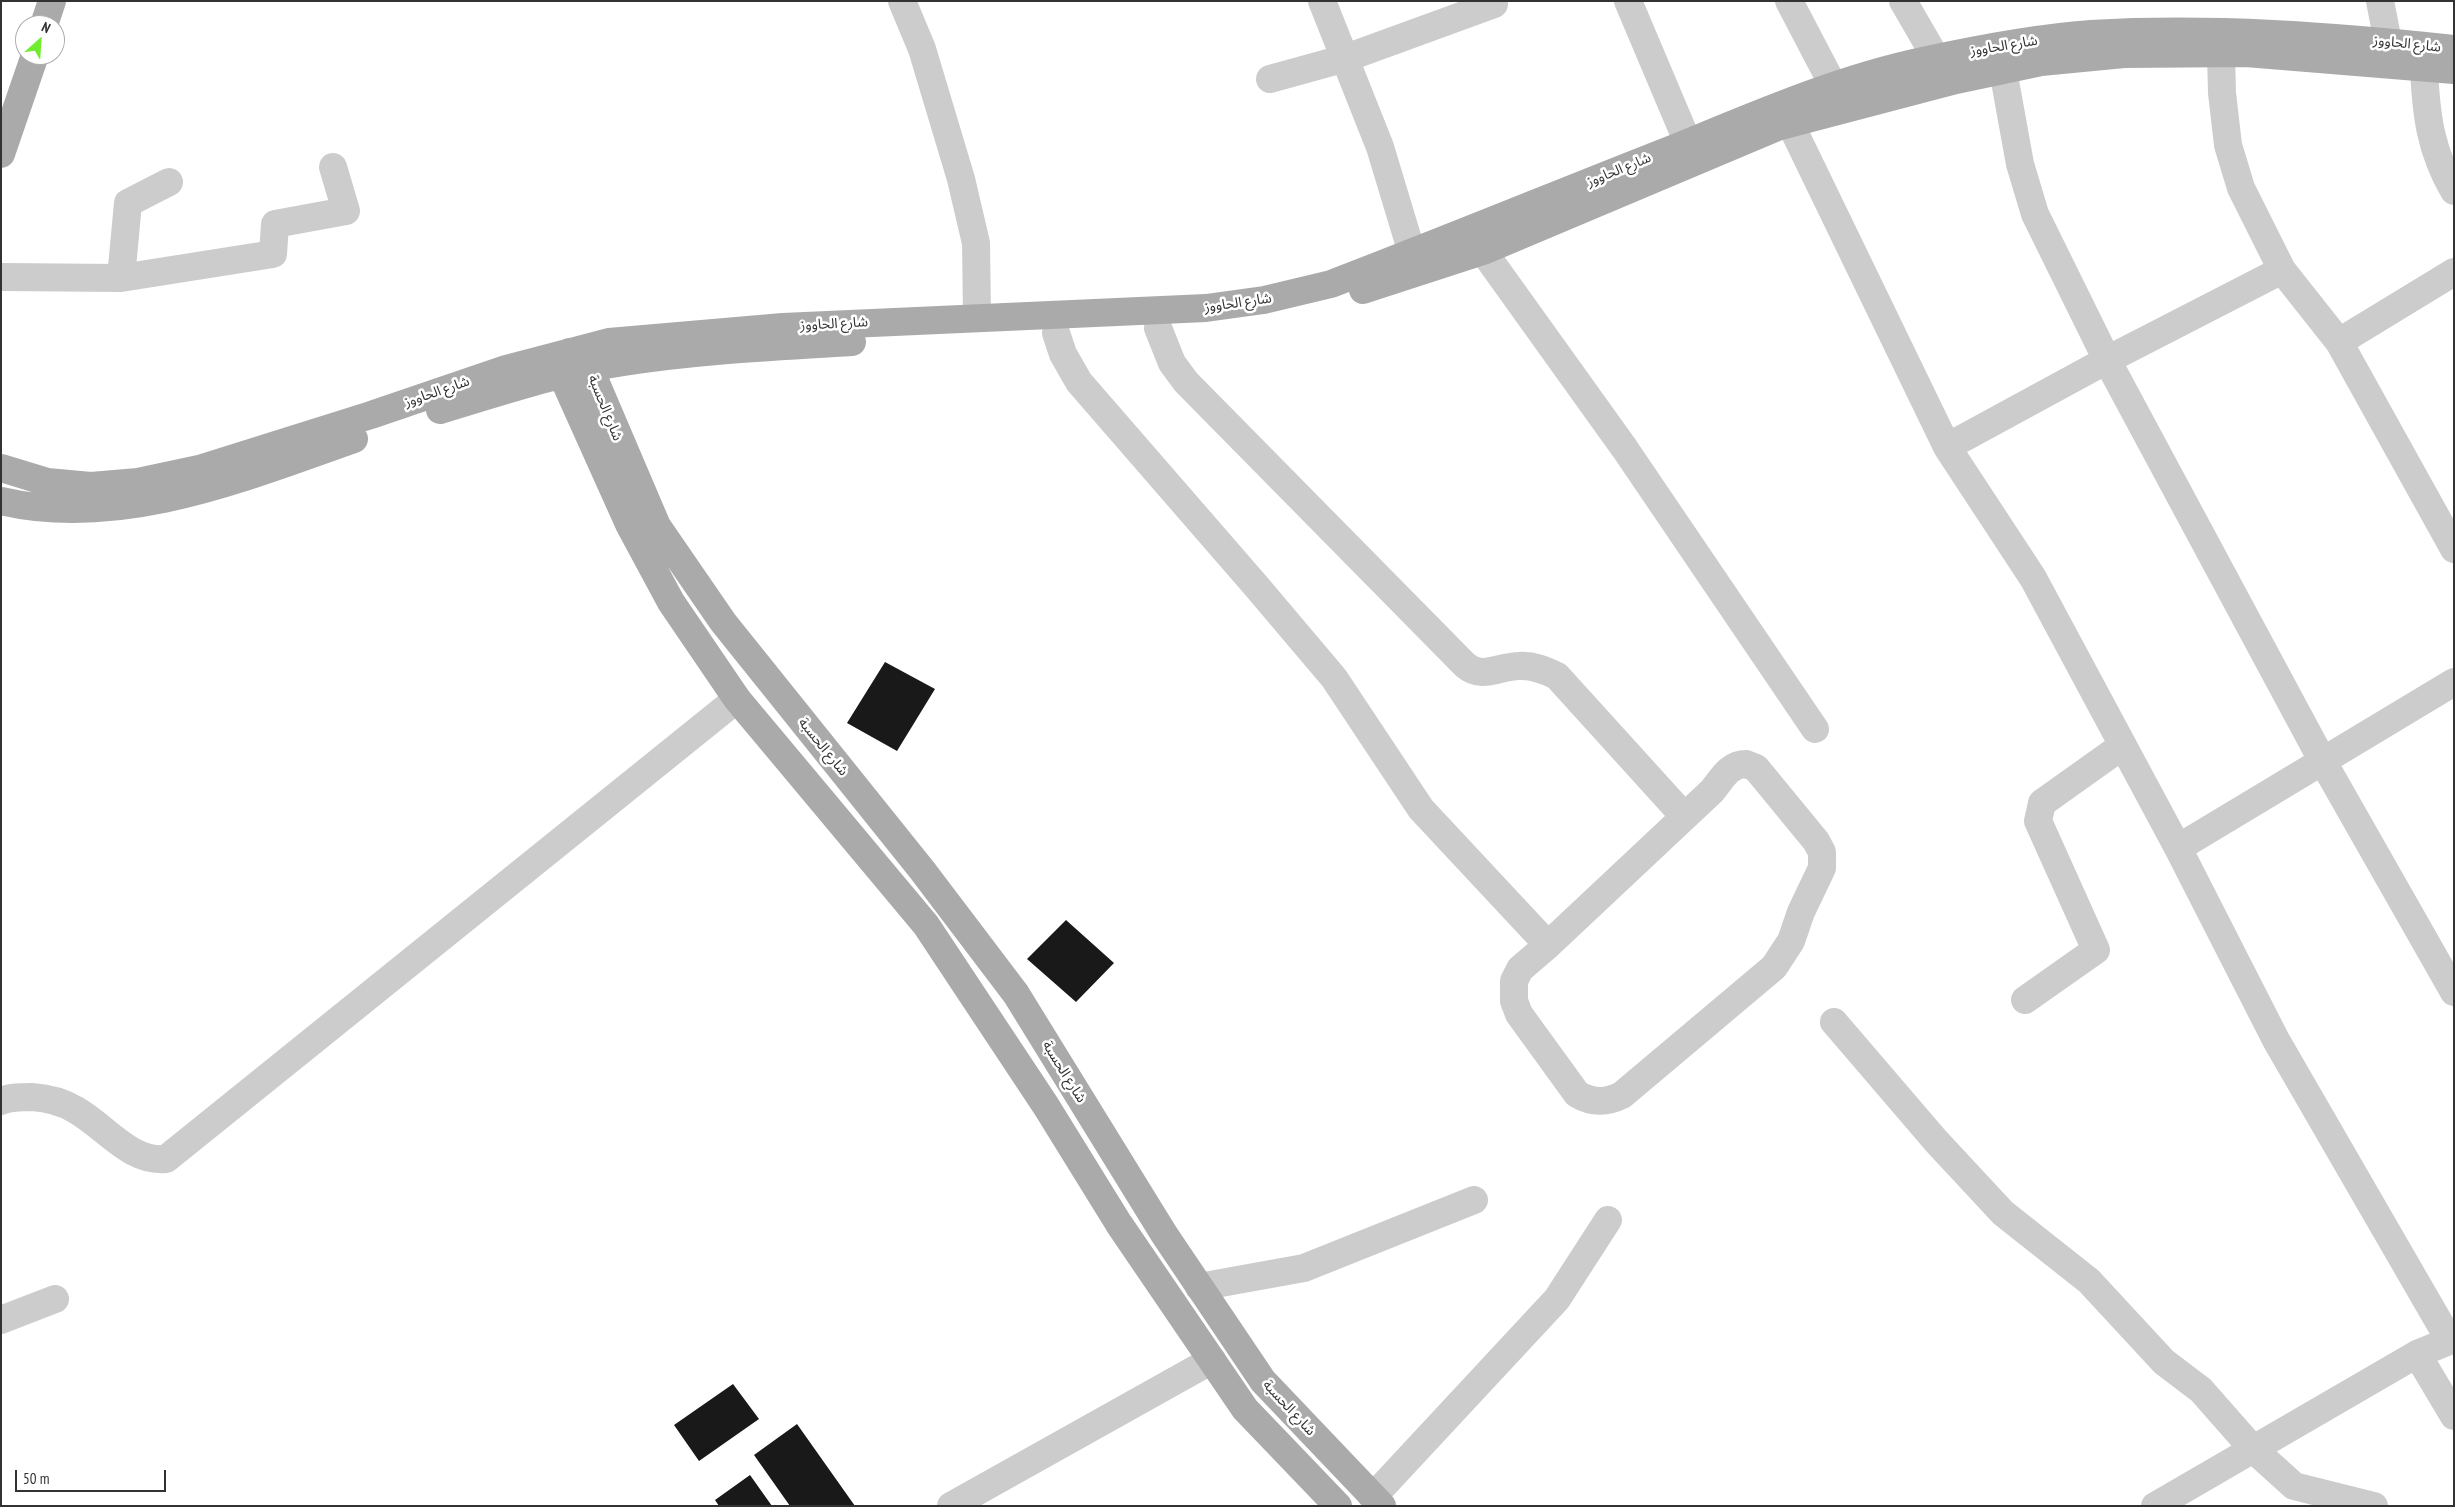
<!DOCTYPE html>
<html>
<head>
<meta charset="utf-8">
<style>
  body { margin:0 }
  #map { position:relative; width:2455px; height:1507px; overflow:hidden; background:#fff; font-family:"PT Sans Narrow",sans-serif }
  canvas { display:block }
  .frame { position:absolute; inset:0; border:2px solid #323232; pointer-events:none }
  .north { position:absolute; left:15px; top:15px; width:50px; height:50px; box-sizing:border-box; background:#fff; border:1px solid #adadad; border-radius:50%; rotate:26deg; font-size:14px; font-weight:700; line-height:20px; text-align:center; color:#323232 }
  .north::after { content:''; display:block; margin:auto; width:18px; height:22px; background:#70ed30; clip-path:polygon(50% 0,100% 100%,50% 72%,0 100%) }
  .scale { position:absolute; left:15px; top:1470px; width:151px; height:22px; box-sizing:border-box; border:2px solid #323232; border-top:0; padding-left:6px; font-size:15px; line-height:18px; white-space:nowrap; color:#323232; -webkit-text-stroke:4px #fff; paint-order:stroke }
</style>
</head>
<body>
<div id="map">
<canvas width="2455" height="1507"></canvas>
<div class="frame"></div>
<div class="north">N</div>
<div class="scale">50 m</div>
</div>
<script>
const context = document.querySelector('canvas').getContext('2d');
context.lineJoin = 'round';
function paint(path, color) {
  context.fillStyle = color;
  context.fill(path, 'evenodd');
}
function strokePath(path, color, width, dash) {
  context.strokeStyle = color;
  context.lineWidth = width;
  context.lineCap = dash ? 'butt' : 'round';
  context.setLineDash(dash || []);
  context.stroke(path);
}
function write(font, color, halo, rows, align = 'center') {
  context.font = font + ' "PT Sans Narrow","Noto Sans Arabic",sans-serif';
  context.lineWidth = 5;
  context.setLineDash([]);
  context.textBaseline = 'middle';
  context.strokeStyle = halo;
  context.fillStyle = color;
  for (const [text, x, y, turn = 0] of rows) {
    context.save();
    context.translate(x, y);
    context.rotate((+turn || 0) * Math.PI / 180);
    context.textAlign = isNaN(turn) ? turn : align;
    if (halo) context.strokeText(text, 0, 0);
    context.fillText(text, 0, 0);
    context.restore();
  }
}
paint(new Path2D(`
  M885,662L935,689L897,751L847,723Z
  M1066,920L1114,963L1076,1002L1027,959Z
  M733,1384L759,1419L699,1461L674,1425Z
  M797,1424L855,1506H790L754,1455Z
  M750,1475L772,1506H719L715,1500Z`), '#191919');
strokePath(new Path2D(`
  M902,1L922,49L961,179L976,243L977,317
  M1322,1L1380,147L1412,253
  M1628,1L1688,143
  M1789,1L1834,87
  M1903,1L1936,58
  M2380,1L2388,42
  M2221,53L2222,93L2228,145L2241,188L2282,270L2339,342L2454,549
  M2424,68C2426,114 2430,150 2454,191
  M2003,70L2020,164L2035,214L2107,360L2322,760L2454,992
  M1270,79L1346,58L1494,4
  M1790,123L1947,447L2033,578L2178,848L2276,1040L2450,1341
  M1483,251L1625,449L1815,729
  M1,277L121,278L273,254L275,224L346,211L333,167
  M121,278L128,203L169,182
  M1158,328L1172,363L1186,382L1465,665C1482,680 1499,666 1519,666C1533,665 1545,670 1557,676L1684,816
  M1056,333L1063,354L1079,382L1257,587L1334,678L1421,809L1548,945
  M2339,342L2454,272
  M1947,447L2107,360L2282,270
  M1746,764L1756,768L1816,841L1822,852V868L1801,912L1791,941L1774,967L1622,1095C1606,1103 1592,1103 1577,1094L1519,1014L1514,1001V981L1520,969L1548,945L1712,791C1722,779 1729,764 1746,764Z
  M2178,848L2454,682
  M2025,1000L2096,950L2038,821L2042,803L2122,746
  M1834,1022L1936,1141L2003,1213L2089,1281L2164,1362L2201,1390L2252,1448L2294,1486L2374,1506
  M1,1101C10,1097 22,1097 32,1097C47,1098 63,1102 76,1110C106,1127 129,1162 166,1159L737,699
  M1199,1287L1304,1268L1474,1200
  M1,1320L55,1299
  M2417,1354L2454,1416
  M1371,1495L1383,1486L1557,1299L1608,1220
  M951,1506L1212,1360
  M2155,1506L2417,1354L2454,1339`), '#ccc', 28);
strokePath(new Path2D(`
  M44,25L52,1
  M1,154L35,55
  M1363,290L1483,251L1777,127L1956,80L2041,62L2124,54L2246,53L2454,70
  M440,410C500,392 562,371 624,362C699,350 776,347 852,342
  M1,468L47,482L91,486L138,482L199,469L371,415L506,369L609,342L783,327L1206,308L1264,300L1331,284C1446,240 1560,193 1675,148C1756,115 1838,79 1923,61C1978,49 2035,38 2091,34C2211,27 2334,36 2454,49
  M1,501C120,529 243,478 354,439
  M1338,1506L1245,1409L1119,1224L1046,1106L926,925L737,699L671,602L629,524L562,375L569,352L590,369L657,526L723,622L922,870L1016,994L1164,1234L1263,1381L1382,1506`), '#aaa', 28);
write('14px', '#323232', '#fff', [
  ["شارع الحاووز",2407,44,6],
  ["شارع الحاووز",2004,46,-9],
  ["شارع الحاووز",1619,170,-22],
  ["شارع الحاووز",1238,303,-8],
  ["شارع الحاووز",834,324,-3],
  ["شارع الحاووز",437,392,-19],
  ["شارع الحسبة",605,408,68],
  ["شارع الحسبة",823,747,51],
  ["شارع الحسبة",1064,1072,58],
  ["شارع الحسبة",1289,1408,47]
]);
</script>
</body>
</html>
